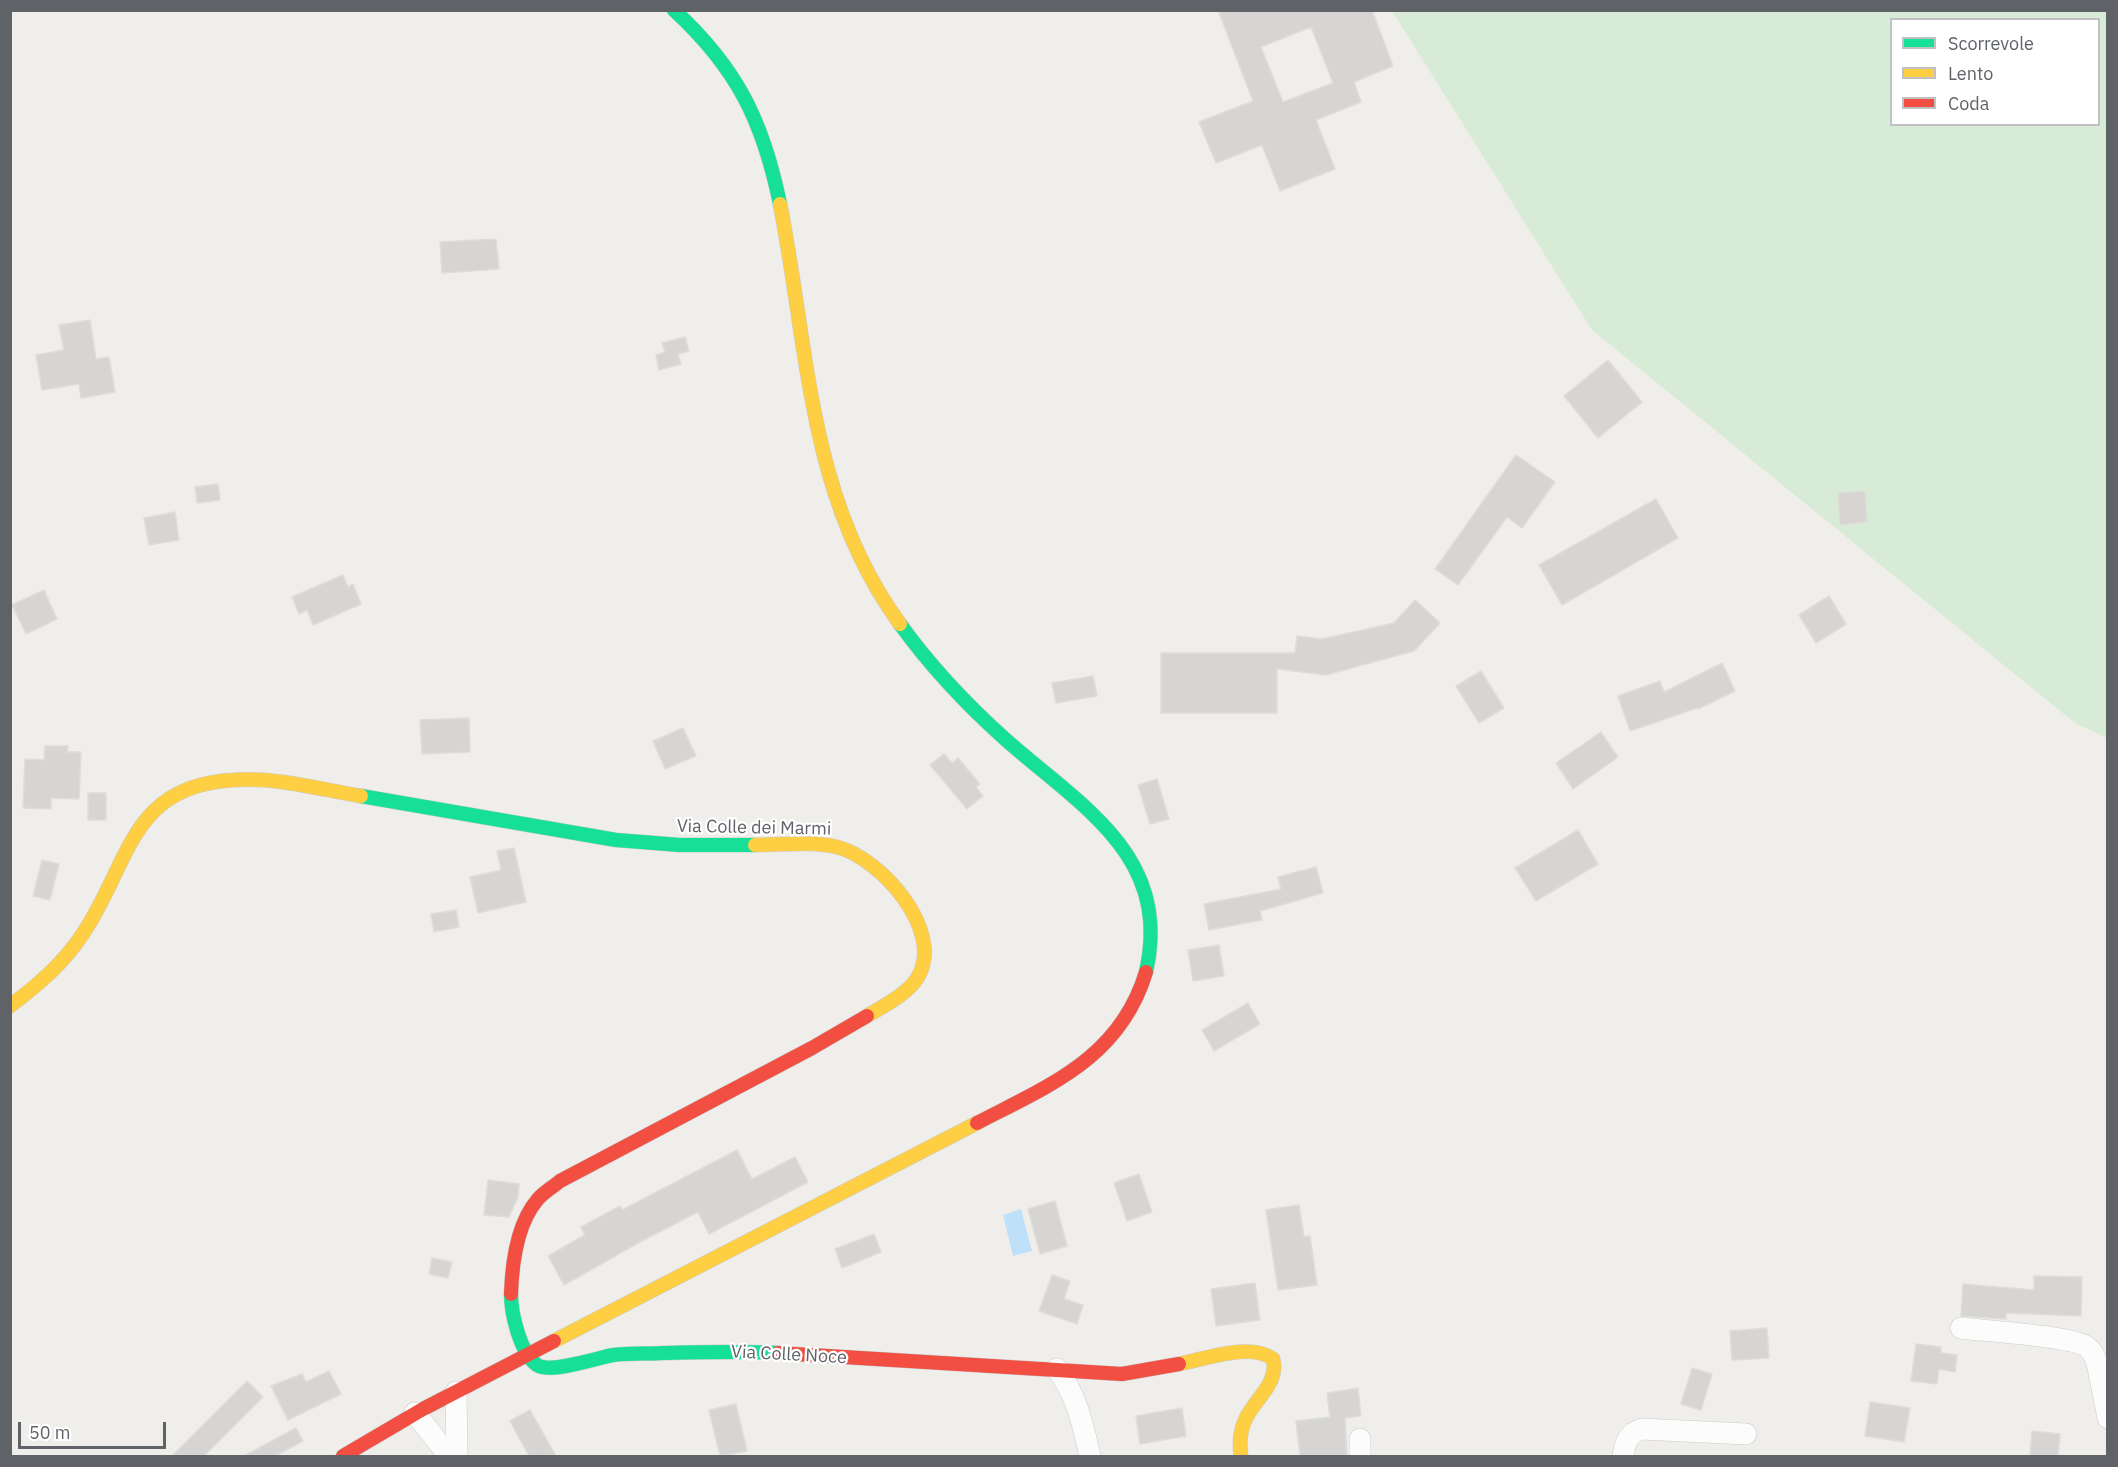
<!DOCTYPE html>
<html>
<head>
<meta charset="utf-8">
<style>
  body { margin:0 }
  #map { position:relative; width:2118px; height:1467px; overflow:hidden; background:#efeeea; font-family:"IBM Plex Sans",sans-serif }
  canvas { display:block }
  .frame { position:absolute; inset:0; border:12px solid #5f6368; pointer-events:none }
  .legend { position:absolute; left:1890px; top:18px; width:210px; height:108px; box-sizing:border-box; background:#fff; border:2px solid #bfc1c3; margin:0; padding:8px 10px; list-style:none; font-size:18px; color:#5f6368 }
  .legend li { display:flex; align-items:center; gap:12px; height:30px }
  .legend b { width:30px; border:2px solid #bfc1c3 }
  .scale { position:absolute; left:18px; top:1422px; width:148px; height:27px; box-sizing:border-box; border:3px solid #5f6368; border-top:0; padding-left:8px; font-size:18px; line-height:21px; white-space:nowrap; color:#5f6368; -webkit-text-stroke:4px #fff; paint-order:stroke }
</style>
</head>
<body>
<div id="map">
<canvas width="2118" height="1467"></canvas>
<div class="frame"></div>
<ul class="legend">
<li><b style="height:8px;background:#16e098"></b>Scorrevole</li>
<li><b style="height:8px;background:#ffcf43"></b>Lento</li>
<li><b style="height:8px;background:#f24e42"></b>Coda</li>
</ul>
<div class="scale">50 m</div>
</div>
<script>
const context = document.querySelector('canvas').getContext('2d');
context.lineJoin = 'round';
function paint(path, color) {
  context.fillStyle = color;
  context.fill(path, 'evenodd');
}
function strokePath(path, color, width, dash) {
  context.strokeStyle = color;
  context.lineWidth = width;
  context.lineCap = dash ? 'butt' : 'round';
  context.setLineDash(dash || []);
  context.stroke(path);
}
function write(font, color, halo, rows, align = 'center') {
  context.font = font + ' "IBM Plex Sans",sans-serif';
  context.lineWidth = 4.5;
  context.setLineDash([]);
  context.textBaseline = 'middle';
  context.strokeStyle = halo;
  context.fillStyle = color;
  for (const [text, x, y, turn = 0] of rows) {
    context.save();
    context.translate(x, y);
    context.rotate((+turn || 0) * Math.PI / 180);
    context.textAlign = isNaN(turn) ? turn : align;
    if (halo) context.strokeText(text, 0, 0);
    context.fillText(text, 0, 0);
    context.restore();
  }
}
paint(new Path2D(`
  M1392,11H2107V738L2075,723L1592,330ZM1892,20H2098V124H1892Z`), '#d8ebd6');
paint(new Path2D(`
  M1021,1209L1032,1251L1013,1256L1003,1215Z`), '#bfe0f9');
const building = new Path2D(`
  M1218,10H1372L1393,66L1354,82L1361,102L1316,120L1335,169L1280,191L1262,145L1216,163L1199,122L1253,101ZM1311,27L1333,83L1283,102L1261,47Z
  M496,239L499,269L442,273L440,242Z
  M90,320L96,359L109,357L115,392L81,398L79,384L42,390L36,355L64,350L59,325Z
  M685,337L689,351L678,354L681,364L659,370L656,355L665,352L662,343Z
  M1608,360L1642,402L1598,438L1564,396Z
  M1516,455L1555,482L1522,528L1507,517L1458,585L1435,569Z
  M218,484L220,500L197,503L195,487Z
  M1865,491L1867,522L1840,525L1838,493Z
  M1656,499L1678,538L1562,605L1539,565Z
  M175,512L179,540L149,545L144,518Z
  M343,575L348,587L353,584L361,604L313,625L307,610L299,614L292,597Z
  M44,590L57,619L26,634L12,605Z
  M1829,596L1846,624L1816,643L1799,615Z
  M1415,600L1440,623L1414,651L1326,675L1277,669V713H1161V653H1295L1297,636L1322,639L1394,623Z
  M1722,663L1735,691L1698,709L1697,708L1630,731L1618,696L1660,681L1664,692Z
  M1481,671L1504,708L1479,723L1456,686Z
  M1093,676L1097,696L1056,703L1052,683Z
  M469,718L470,752L422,754L420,720Z
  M683,728L696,756L665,769L653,741Z
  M1601,732L1618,757L1573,789L1556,763Z
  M45,746H68L67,752H81L79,799L51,798V809L23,808L25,759L44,760Z
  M944,754L952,763L958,758L980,784L976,787L983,796L967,809L930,765Z
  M1157,779L1169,819L1150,824L1138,785Z
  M88,793H106V820H88Z
  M1578,830L1598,864L1536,901L1515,868Z
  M514,848L526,902L478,913L470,877L501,870L497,851Z
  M42,860L59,864L50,900L33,896Z
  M1316,867L1323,893L1260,911L1262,920L1209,930L1204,904L1281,889L1278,877Z
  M456,910L459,927L434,932L431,914Z
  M1219,945L1224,976L1193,981L1188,950Z
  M1248,1003L1260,1024L1214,1051L1202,1030Z
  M737,1150L752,1179L795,1157L808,1182L709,1234L698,1212L640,1242L564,1285L548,1256L585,1235L581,1227L620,1206L622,1210Z
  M1139,1174L1152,1212L1127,1221L1114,1183Z
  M488,1180L519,1184L518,1197L509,1217L484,1215Z
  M1055,1201L1067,1246L1040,1254L1028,1209Z
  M1299,1205L1304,1237L1310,1236L1317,1285L1278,1290L1266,1210Z
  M874,1234L881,1252L842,1268L835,1249Z
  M432,1258L452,1262L448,1278L429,1274Z
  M1052,1275L1070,1281L1064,1299L1083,1305L1077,1324L1039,1311Z
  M2034,1276L2082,1277L2081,1316L2006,1313V1319L1961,1316L1963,1284L2034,1290Z
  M1255,1283L1260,1320L1216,1326L1211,1289Z
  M1767,1328L1769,1358L1732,1360L1730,1331Z
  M1916,1344L1941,1347V1353L1957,1355L1955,1372L1939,1369L1937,1384L1911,1381Z
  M1692,1368L1712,1374L1701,1410L1681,1404Z
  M329,1371L341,1394L288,1420L271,1386L302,1374L306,1382Z
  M247,1381L263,1397L204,1456H172Z
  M1358,1388L1361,1416L1345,1418L1347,1456H1300L1296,1421L1330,1417L1327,1393Z
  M1870,1402L1910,1408L1904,1442L1865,1436Z
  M736,1404L747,1451L720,1456L709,1410Z
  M1182,1408L1186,1436L1140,1444L1136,1416Z
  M530,1410L556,1456H529L510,1421Z
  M296,1428L303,1441L275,1456H244Z
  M2032,1431L2060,1434L2058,1456H2030Z`);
paint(building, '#d6d5d3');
strokePath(building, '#deddd9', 1.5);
const street = new Path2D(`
  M1961,1328C1985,1331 2072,1336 2087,1347C2093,1351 2095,1357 2097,1363L2108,1418
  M1057,1369C1077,1396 1083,1425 1090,1456
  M456,1392L457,1456
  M415,1413L449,1456
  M1360,1456V1439
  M1623,1456C1625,1443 1628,1433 1642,1429L1746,1434`);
const fast = new Path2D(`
  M674,10C737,68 763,121 780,204
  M900,624C931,667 966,704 1005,739C1079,805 1173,855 1146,972
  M361,796L616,840L680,845H755
  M511,1294C511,1313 520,1353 537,1365C550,1374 597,1358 613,1355C629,1353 647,1354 663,1353C702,1352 739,1351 778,1353`);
const slow = new Path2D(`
  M780,204C809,351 808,498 900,624
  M755,845C781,845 812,841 837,847C881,858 945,931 918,977C908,994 883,1006 867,1016
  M10,1006C38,985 65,962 84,932C130,863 130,785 234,780C276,777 319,789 361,796
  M554,1341L977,1123
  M1179,1364C1205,1359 1251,1342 1273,1359C1279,1383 1256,1398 1246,1418C1240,1430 1239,1443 1241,1456`);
const jam = new Path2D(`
  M977,1123C1050,1085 1120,1058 1146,972
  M511,1294C512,1263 517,1223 538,1199C544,1192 553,1187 560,1181L812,1048L867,1016
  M778,1353L1122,1374L1179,1364
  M343,1456L423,1409L554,1341`);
strokePath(street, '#cbcccc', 22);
strokePath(fast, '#cacacb', 15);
strokePath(slow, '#cacacb', 15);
strokePath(jam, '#cacacb', 15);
strokePath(street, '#fdfcfc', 21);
strokePath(fast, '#16e098', 14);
strokePath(slow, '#ffcf43', 14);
strokePath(jam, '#f24e42', 14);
write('18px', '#5f6368', '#fff', [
  ["Via Colle dei Marmi",754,828,1],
  ["Via Colle Noce",789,1355,3]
]);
</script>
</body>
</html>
